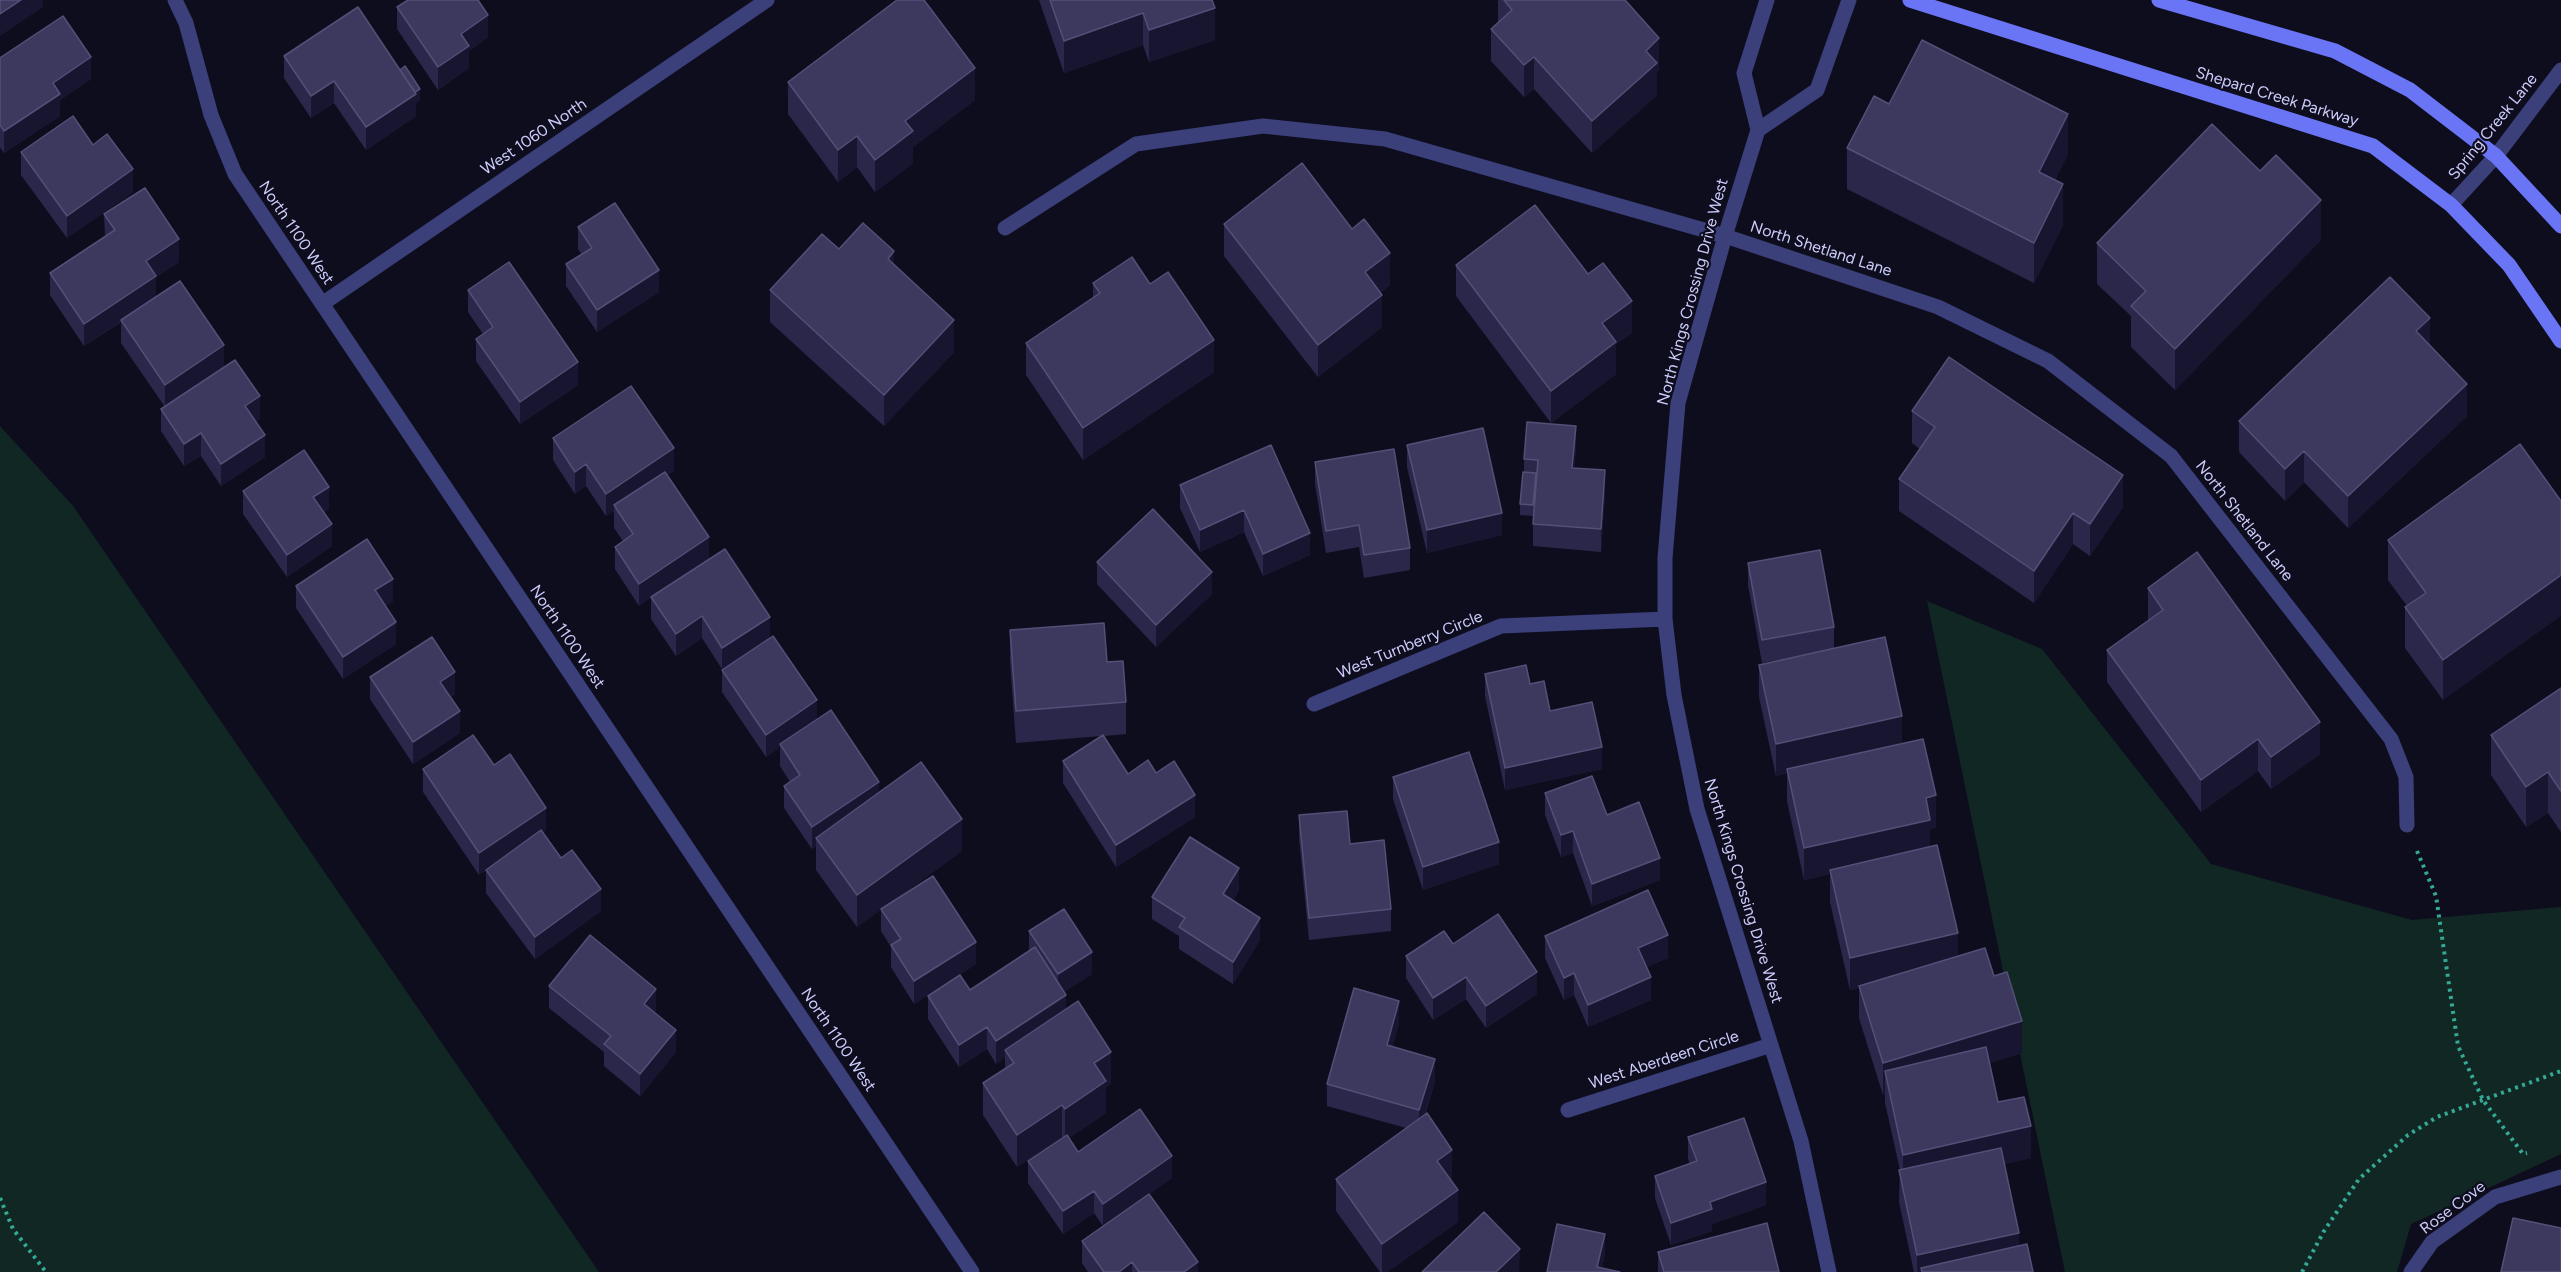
<!DOCTYPE html>
<html>
<head>
<meta charset="utf-8">
<style>
  body { margin:0 }
  canvas { display:block; background:#0e0d1e }
</style>
</head>
<body>
<canvas width="2561" height="1272"></canvas>
<script>
const context = document.querySelector('canvas').getContext('2d');
context.lineJoin = 'round';
function paint(path, color) {
  context.fillStyle = color;
  context.fill(path, 'evenodd');
}
function strokePath(path, color, width, dash) {
  context.strokeStyle = color;
  context.lineWidth = width;
  context.lineCap = dash ? 'butt' : 'round';
  context.setLineDash(dash || []);
  context.stroke(path);
}
function write(font, color, halo, rows, align = 'center') {
  context.font = font + ' Figtree,sans-serif';
  context.lineWidth = 4.5;
  context.setLineDash([]);
  context.textBaseline = 'middle';
  context.strokeStyle = halo;
  context.fillStyle = color;
  for (const [text, x, y, turn = 0] of rows) {
    context.save();
    context.translate(x, y);
    context.rotate((+turn || 0) * Math.PI / 180);
    context.textAlign = isNaN(turn) ? turn : align;
    if (halo) context.strokeText(text, 0, 0);
    context.fillText(text, 0, 0);
    context.restore();
  }
}
paint(new Path2D(`
  M0,426L73,506L599,1272H0Z
  M1927,601L2042,649L2211,864L2412,920L2561,907V1154L2411,1224L2397,1272H2065Z`), '#112724');
strokePath(new Path2D(`
  M2417,851L2436,896L2458,1046L2483,1100L2523,1154L2527,1153
  M0,1198L13,1229L46,1272
  M2302,1272L2324,1231L2359,1179L2408,1135L2437,1117L2561,1071`), '#34a995', 4, [3, 4.5]);
strokePath(new Path2D(`
  M175,0L186,23L211,115L235,174L972,1272
  M1767,0L1744,73L1758,130L1725,236L1678,403L1665,558V619L1674,695L1697,809L1801,1141L1829,1272
  M1758,130L1817,90L1849,0
  M2451,205L2496,156L2561,70
  M1005,228L1136,144L1263,126L1385,139L1725,236L1938,307L2048,361L2171,456L2391,739L2406,777L2407,825
  M322,304L767,0
  M1314,704L1501,626L1665,619
  M1568,1110L1771,1045
  M2411,1272L2432,1242L2495,1197L2561,1177`), '#3b3f7a', 15);
strokePath(new Path2D(`
  M1910,0L2373,146L2451,205L2509,265L2561,341
  M2159,0L2335,51L2410,90L2496,156L2561,226`), '#6a75f6', 15);
paint(new Path2D(`
  M1039,0H1212L1215,40L1149,62L1143,45L1064,73Z
  M1498,0H1625L1659,70L1657,72V95L1592,153L1534,89L1524,97L1491,61V29L1498,23Z
  M397,7L488,37L469,51V68L438,90L397,29Z
  M284,56L420,100L416,103V116L366,150L334,103L311,118L284,78Z
  M0,58L91,79L60,100V116L4,153L0,147Z
  M788,82L975,100L913,147V163L875,192L857,167L838,182L788,114Z
  M1889,104L2068,154L2055,180L2063,225L2034,283L1847,189V148Z
  M93,145L133,192L67,238L21,175V152Z
  M104,214L179,262L156,277V297L224,367L260,419L256,421L265,457L221,486L201,456L184,466L161,431V409L165,407L121,343V322L84,346L50,295V273L105,237Z
  M1224,224L1390,285L1380,293L1382,327L1318,377L1224,256Z
  M578,227L659,292L597,332L566,286V264L582,255L578,249Z
  M2321,240L2175,390L2131,347V316L2097,284V243Z
  M839,249L894,265L954,352L884,426L770,322V290Z
  M1456,265L1588,274L1632,333L1616,344V374L1551,423L1456,296Z
  M1093,283L1150,284L1214,372L1083,460L1026,375V343L1093,298Z
  M468,290L578,385L520,424L476,361V339L483,334L468,312Z
  M2430,345L2467,416L2348,528L2304,482L2285,501L2239,452V421Z
  M1912,411L2123,507L2090,556L2073,544L2034,603L1899,511V479L1920,449L1912,443Z
  M553,438L674,471L667,475L709,559L770,638L817,720L879,792L962,851L882,909L976,964L914,1004L891,967V947L881,931V909L857,927L816,870V846L812,849L784,808V786L790,782L780,766V747L766,757L722,692V669L702,638L676,656L651,619V597L639,606L615,569V547L623,541L614,528V511L606,516L586,486L575,494L553,460Z
  M2520,444L2443,700L2405,648V607L2407,606L2388,580V540Z
  M1271,445L1310,555L1263,576L1244,532L1200,552L1180,508V485Z
  M1407,445L1502,535L1427,553L1407,467Z
  M1576,448L1574,468L1605,492L1601,552L1533,546V516L1520,515V504L1524,472V459Z
  M1315,462L1410,548V570L1364,578L1359,547L1326,553L1315,484Z
  M243,491L329,509L324,512L332,546L287,577L243,514Z
  M1097,562L1212,594L1156,647L1097,584Z
  M1748,563L1834,627V649L1902,744L1936,827L1930,829V846L1958,956L1994,976L2022,1053L1989,1063L1998,1102L2031,1158L2004,1164L2019,1246L2033,1272H1914L1899,1202L1900,1170L1885,1103V1095H1883L1859,1018V988L1850,990L1830,902V874L1804,880L1787,801V773L1776,776L1759,697V665L1820,652L1762,663L1748,585Z
  M296,586L393,601L385,606L396,644L343,679L296,608Z
  M2148,588L2320,754L2271,789L2258,771L2201,812L2107,682V650L2148,621Z
  M1010,630L1107,662L1126,702V734L1104,736L1128,774L1156,773L1195,817L1116,867L1063,783V761L1101,736L1016,743L1010,662Z
  M1485,674L1550,711L1602,769L1505,790L1485,696Z
  M370,677L455,694L451,697L460,733L413,764L370,699Z
  M2561,688V832L2548,813L2526,827L2491,775V735Z
  M494,765L546,830L543,832L601,911L535,959L486,893V870H487L479,875L423,792V769Z
  M1393,777L1499,864L1423,890L1393,799Z
  M1545,793L1607,815L1660,880L1592,906L1573,853L1561,857L1545,815Z
  M1299,815L1391,909V931L1309,940L1299,838Z
  M1239,890L1233,900L1260,940L1233,984L1179,949V936L1152,919V897Z
  M1029,931L1092,974L1064,992L1066,1009L1111,1084L1106,1087V1113L1069,1138L1078,1152L1172,1178L1149,1194L1198,1272H1088L1082,1263V1241L1136,1203L1103,1226L1094,1213L1063,1234L1028,1183V1161L1063,1138L1062,1137L1017,1167L983,1115V1083L1005,1069V1057L996,1064L987,1049L959,1067L928,1019V996L970,990L1029,951Z
  M1545,936L1668,958L1646,967L1651,1000L1588,1027L1574,995L1564,1000L1545,958Z
  M1453,944L1537,994L1486,1028L1466,999L1433,1020L1406,978V956Z
  M549,986L656,1011L654,1013L676,1052L640,1096L604,1066V1052L549,1008Z
  M1399,1023L1392,1047L1435,1081L1425,1115L1452,1182L1458,1222L1387,1272H1380L1336,1211V1179L1406,1128L1327,1106V1084Z
  M1688,1137L1766,1205L1712,1224V1231L1671,1245L1655,1198V1176L1690,1164L1688,1159Z
  M1658,1252L1779,1272H1658Z`), '#2a274b');
paint(new Path2D(`
  M21,0H43V7L0,36V14Z
  M1215,8V40L1149,62V30Z
  M1143,13V45L1064,73V41Z
  M488,15V37L469,51V68L438,90V67L461,34Z
  M1659,38V70L1657,72V95L1592,153V121L1646,51Z
  M91,57V79L60,100V116L4,153V131L53,83Z
  M1534,57V89L1524,97V65Z
  M975,68V100L913,147V163L875,192V160L905,121Z
  M334,81V103L311,118V96Z
  M420,89V100L416,103V116L366,150V127L412,94Z
  M2068,114V154L2039,212V172Z
  M857,136V167L838,182V150Z
  M133,169V192L67,238V216Z
  M2063,184V225L2034,283V243Z
  M2321,200V240L2175,390V349Z
  M179,239V262L156,277V298L84,346V324L146,261Z
  M894,251V283L888,259Z
  M1390,253V285L1365,304V272Z
  M659,270V292L597,332V310Z
  M1382,295V327L1318,377V345Z
  M1632,301V333L1616,344V374L1551,423V391L1602,323Z
  M2430,318V350L2416,331Z
  M954,320V352L884,426V395Z
  M1214,340V372L1083,460V428Z
  M224,345V367L165,407V385Z
  M578,362V385L520,424V402Z
  M2467,384V416L2348,528V496Z
  M260,396V419L245,428V406Z
  M1576,426V448L1572,490V468Z
  M201,433V456L184,466V444Z
  M265,435V457L221,486V464Z
  M674,448V471L617,509L614,505V511L606,516V494Z
  M2304,451V482L2285,501V469Z
  M586,464V486L575,494V472Z
  M1605,470V492L1601,552V529Z
  M2123,475V507L2090,556V524Z
  M329,487V509L313,520V497Z
  M1244,510V532L1200,552V530Z
  M1502,513V535L1427,553V530Z
  M2073,513V544L2034,603V571Z
  M332,524V546L287,577V555Z
  M1310,533V555L1263,576V554Z
  M709,537V559L639,606V584Z
  M1212,572V594L1156,647V625Z
  M2561,575V616L2443,700V660Z
  M393,579V601L375,612V590Z
  M702,616V638L676,656V634Z
  M770,617V639L722,670V648Z
  M396,622V644L343,679V657Z
  M455,672V694L440,704V682Z
  M817,700V722L780,744V747L766,757V735Z
  M460,711V733L413,764V742Z
  M1902,716V748L1787,769V773L1776,776V744Z
  M2320,722V754L2271,789V757Z
  M2258,739V771L2201,812V780Z
  M1602,747V769L1505,790V768Z
  M2548,772V813L2526,827V787Z
  M879,782V804L816,838V846L812,849V827Z
  M1195,795V817L1116,867V845Z
  M1936,795V827L1930,829V852L1830,870V874L1804,880V848L1926,798Z
  M546,808V830L479,875V853Z
  M962,819V851L857,927V895Z
  M1573,831V853L1561,857V835Z
  M1499,842V864L1423,890V867Z
  M1660,858V880L1592,906V884Z
  M1239,868V890L1223,916V894Z
  M601,889V911L535,959V937Z
  M1260,918V940L1233,984V962Z
  M1958,933V965L1850,990V958Z
  M1668,935V958L1638,970V948Z
  M976,942V964L914,1004V981Z
  M1092,952V974L1058,996V974Z
  M1537,972V994L1486,1028V1006Z
  M1574,973V995L1564,1000V978Z
  M1466,977V999L1433,1020V998Z
  M1651,977V1000L1588,1027V1005Z
  M656,989V1011L644,1026V1004Z
  M1066,995V1017L1005,1050V1057L996,1064V1041Z
  M1399,1001V1023L1387,1067V1045Z
  M2022,1021V1053L1890,1093L1885,1071V1095H1883V1063Z
  M987,1027V1049L959,1067V1045Z
  M676,1030V1052L640,1096V1074Z
  M1111,1052V1084L1106,1087V1113L1065,1141V1109L1094,1063Z
  M1435,1059V1081L1419,1132V1110Z
  M1062,1105V1137L1017,1167V1135Z
  M2031,1126V1158L1903,1187V1155Z
  M1452,1150V1182L1437,1161Z
  M1172,1156V1178L1103,1226V1204Z
  M1766,1182V1205L1712,1224V1231L1671,1245V1223L1710,1202Z
  M1458,1190V1222L1387,1272H1382V1244Z
  M1094,1191V1213L1063,1234V1211Z
  M2019,1233V1265L1921,1268V1272H1917V1255Z
  M1605,1234V1256L1601,1272L1597,1267Z
  M1520,1249L1519,1272H1496Z
  M1132,1262V1272H1119Z
  M1198,1262V1272H1184Z`), '#181531');
const building = new Path2D(`
  M0,0H21L0,14Z
  M408,0H478L488,15L461,34L469,46L438,67L397,7Z
  M897,0H924L975,68L905,121L913,131L875,160L857,136L838,150L788,82Z
  M1050,0H1212L1215,8L1149,30L1143,13L1064,41Z
  M1504,0H1625L1659,38L1646,51L1657,63L1592,121L1534,57L1524,65L1491,29L1512,10Z
  M358,7L416,94L366,127L334,81L311,96L284,56Z
  M63,16L91,57L53,83L60,94L4,131L0,125V58Z
  M1922,40L2068,114L2039,172L2063,184L2034,243L1847,148L1874,96L1889,104Z
  M405,66L420,89L415,92L400,70Z
  M73,116L93,145L107,134L133,169L67,216L21,152Z
  M2212,124L2260,171L2276,155L2321,200L2175,349L2131,306L2146,291L2097,243Z
  M1302,163L1352,229L1364,219L1390,253L1365,272L1382,295L1318,345L1224,224Z
  M145,188L179,239L146,261L156,276L84,324L50,273L115,230L104,214Z
  M615,203L659,270L597,310L566,264L592,248L578,227Z
  M1535,205L1588,274L1603,263L1632,301L1602,323L1616,342L1551,391L1456,265Z
  M863,223L894,251L888,259L954,320L884,395L770,290L822,234L839,249Z
  M1132,257L1150,284L1168,272L1214,340L1083,428L1026,343L1100,293L1093,283Z
  M509,262L578,362L520,402L476,339L493,327L468,290Z
  M2390,277L2430,318L2416,331L2467,384L2348,496L2304,451L2285,469L2239,421Z
  M180,281L224,345L165,385L121,320Z
  M1949,357L2123,475L2090,524L2073,513L2034,571L1899,479L1935,427L1912,411Z
  M235,360L260,396L245,406L265,435L221,464L201,433L184,444L161,409Z
  M631,386L674,448L606,494L586,464L575,472L553,438Z
  M1527,422L1576,426L1572,468L1605,470L1601,529L1533,524L1538,460L1524,459Z
  M1483,428L1502,513L1427,530L1407,445Z
  M2520,444L2561,501V575L2443,660L2405,607L2426,593L2388,540Z
  M1271,445L1310,533L1263,554L1244,510L1200,530L1180,485Z
  M1394,449L1410,548L1364,555L1359,525L1326,531L1315,462Z
  M304,450L329,487L313,497L332,524L287,555L243,491Z
  M665,472L709,537L639,584L615,547L633,534L614,505Z
  M1523,472L1536,473L1533,505L1520,504Z
  M1153,509L1212,572L1156,625L1097,562Z
  M367,539L393,579L375,590L396,622L343,657L296,586Z
  M725,549L770,617L722,648L702,616L676,634L651,597Z
  M1820,550L1834,627L1762,640L1748,563Z
  M2197,552L2320,722L2271,757L2258,739L2201,780L2107,650L2163,610L2148,588Z
  M1104,623L1107,662L1123,661L1126,702L1016,711L1010,630Z
  M773,636L817,700L766,735L722,670Z
  M432,637L455,672L440,682L460,711L413,742L370,677Z
  M1885,637L1902,716L1776,744L1759,665Z
  M1526,665L1530,684L1544,681L1550,711L1592,702L1602,747L1505,768L1485,674Z
  M2561,688V791L2548,772L2526,787L2491,735Z
  M831,710L879,782L812,827L784,786L800,775L780,744Z
  M473,735L494,765L510,754L546,808L479,853L423,769Z
  M1103,735L1128,774L1148,760L1156,773L1174,761L1195,795L1116,845L1063,761Z
  M1923,739L1936,795L1926,798L1930,820L1804,848L1787,769Z
  M1469,752L1499,842L1423,867L1393,777Z
  M921,762L962,819L857,895L816,838Z
  M1592,776L1607,815L1639,802L1660,858L1592,884L1573,831L1561,835L1545,793Z
  M1347,811L1350,844L1384,840L1391,909L1309,918L1299,815Z
  M541,830L561,858L572,850L601,889L535,937L486,870Z
  M1190,837L1239,868L1223,894L1260,918L1233,962L1179,927L1185,918L1152,897Z
  M1937,845L1958,933L1850,958L1830,870Z
  M933,876L976,942L914,981L891,945L901,939L881,909Z
  M1648,890L1668,935L1638,948L1651,977L1588,1005L1574,973L1564,978L1545,936Z
  M1064,909L1092,952L1058,974L1029,931Z
  M1498,914L1537,972L1486,1006L1466,977L1433,998L1406,956L1444,931L1453,944Z
  M590,935L656,989L644,1004L676,1030L640,1074L604,1044L611,1036L549,986Z
  M1035,947L1066,995L996,1041L987,1027L959,1045L928,996L960,975L970,990Z
  M1985,948L1994,976L2007,972L2022,1021L1883,1063L1859,986Z
  M1354,988L1399,1001L1387,1045L1435,1059L1419,1110L1327,1084Z
  M1078,1001L1111,1052L1094,1063L1106,1081L1065,1109L1062,1105L1017,1135L983,1083L1014,1063L1005,1050Z
  M1986,1047L1998,1102L2024,1097L2031,1126L1903,1155L1885,1071Z
  M1140,1109L1172,1156L1103,1204L1094,1191L1063,1211L1028,1161L1067,1135L1078,1152Z
  M1427,1113L1452,1150L1437,1161L1458,1190L1382,1244L1336,1179Z
  M1744,1118L1766,1182L1710,1202L1712,1209L1671,1223L1655,1176L1697,1161L1688,1137Z
  M2001,1148L2019,1233L1917,1255L1899,1170Z
  M1149,1194L1198,1262L1184,1272H1139L1132,1262L1119,1272H1104L1082,1241Z
  M1484,1212L1520,1249L1496,1272H1422Z
  M2513,1218L2561,1228V1272H2501Z
  M1767,1223L1779,1272H1664L1658,1252Z
  M1557,1224L1605,1234L1597,1267L1620,1272H1547Z
  M2027,1244L2033,1272H1922L1921,1268Z`);
paint(building, '#3c385e');
strokePath(building, '#525077', 1.5);
write('16px', '#cdcdfc', '#0e0d1e', [
  ["Shepard Creek Parkway",2277,97,17],
  ["Spring Creek Lane",2493,127,-51],
  ["West 1060 North",534,137,-34],
  ["North 1100 West",296,233,56],
  ["North Shetland Lane",1821,249,18],
  ["North Kings Crossing Drive West",1693,292,-75],
  ["North Shetland Lane",2244,521,52],
  ["North 1100 West",567,637,56],
  ["West Turnberry Circle",1410,645,-22],
  ["North Kings Crossing Drive West",1743,891,73],
  ["North 1100 West",838,1040,56],
  ["West Aberdeen Circle",1664,1060,-18],
  ["Rose Cove",2453,1208,-37]
]);
</script>
</body>
</html>
